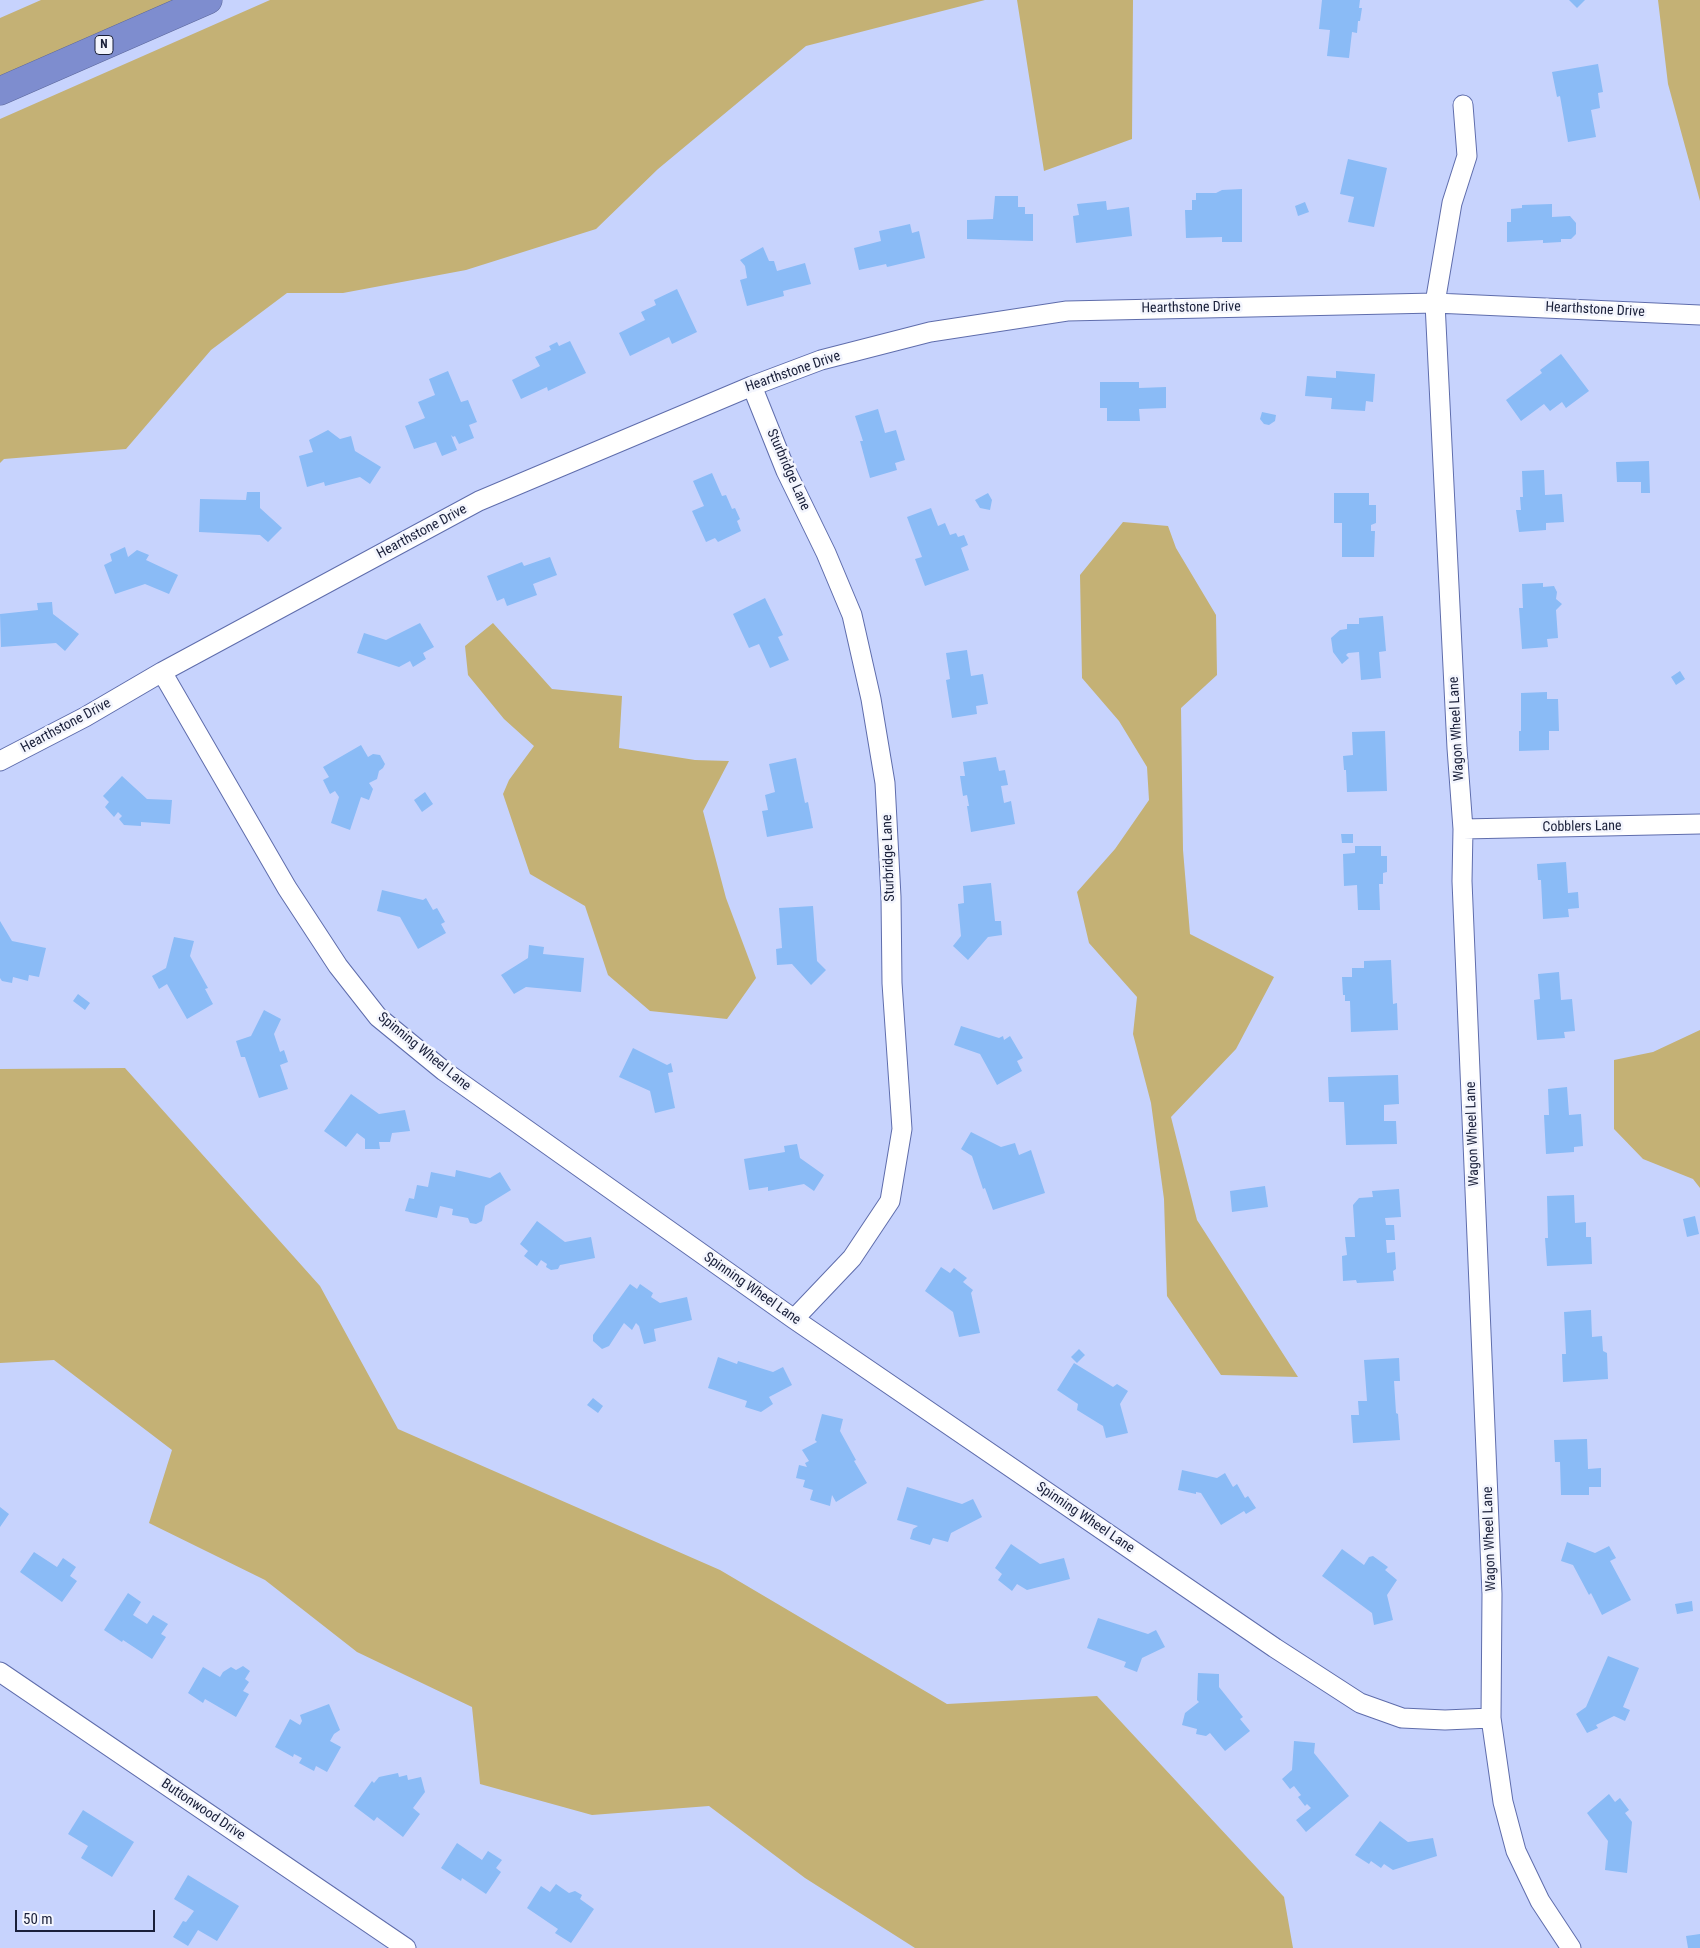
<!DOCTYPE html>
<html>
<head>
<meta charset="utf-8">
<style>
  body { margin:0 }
  #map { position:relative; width:1700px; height:1948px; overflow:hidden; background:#c7d3fd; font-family:"Roboto Condensed",sans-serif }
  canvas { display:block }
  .scale { position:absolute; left:15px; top:1910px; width:140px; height:22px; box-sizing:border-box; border:2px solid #191f39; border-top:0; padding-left:6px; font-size:15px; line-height:18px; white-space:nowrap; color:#191f39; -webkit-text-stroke:4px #f3f5fd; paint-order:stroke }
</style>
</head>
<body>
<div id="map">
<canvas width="1700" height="1948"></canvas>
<div class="scale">50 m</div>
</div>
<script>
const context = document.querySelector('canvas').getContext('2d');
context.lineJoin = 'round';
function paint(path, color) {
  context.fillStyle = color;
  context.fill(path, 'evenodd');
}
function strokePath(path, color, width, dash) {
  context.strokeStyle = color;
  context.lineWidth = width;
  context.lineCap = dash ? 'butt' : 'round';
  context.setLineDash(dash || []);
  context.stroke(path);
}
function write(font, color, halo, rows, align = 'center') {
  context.font = font + ' "Roboto Condensed",sans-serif';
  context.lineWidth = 5;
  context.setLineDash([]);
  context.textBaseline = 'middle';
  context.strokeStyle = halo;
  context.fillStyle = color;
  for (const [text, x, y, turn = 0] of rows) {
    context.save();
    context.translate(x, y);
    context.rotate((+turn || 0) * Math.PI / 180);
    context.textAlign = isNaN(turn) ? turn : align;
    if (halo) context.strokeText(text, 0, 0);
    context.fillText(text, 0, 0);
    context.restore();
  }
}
paint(new Path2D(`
  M41,0H187L0,85V18Z
  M270,0H985L806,46L658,169L596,229L466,270L343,293H287L211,350L126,449L4,459L0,463V119Z
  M1017,0H1133L1132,139L1044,171Z
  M1658,0H1700V201L1668,84Z
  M1123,522L1168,526L1176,548L1216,615L1217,675L1181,708L1183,850L1190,934L1274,977L1236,1049L1171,1117L1197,1220L1298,1377L1221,1375L1167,1296L1164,1199L1151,1103L1133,1034L1137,997L1089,943L1077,892L1115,849L1149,800L1147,767L1119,721L1082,678L1080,575Z
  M493,623L552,689L622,696L619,748L695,760L729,761L703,811L726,898L756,978L727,1019L650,1011L608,975L585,906L530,874L503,794L509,780L534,746L504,719L468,675L465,646Z
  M1700,1030V1188L1693,1179L1643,1159L1614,1129V1060L1653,1052Z
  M125,1068L320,1286L398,1429L720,1570L947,1704L1097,1696L1284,1897L1293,1948H915L805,1878L709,1806L592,1815L480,1784L472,1707L357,1652L265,1580L149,1523L172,1450L54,1360L0,1363V1069Z`), '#c4b175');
paint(new Path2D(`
  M1322,0H1360L1359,8H1362L1360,21H1358L1357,33L1352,32L1349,58L1327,56L1330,30L1319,29Z
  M1569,0H1585L1577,8Z
  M1598,64L1603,92L1598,93L1600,108L1591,110L1596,137L1568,142L1560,96L1557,97L1552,72Z
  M1348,159L1387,168L1374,227L1348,222L1354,197L1340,194Z
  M1242,189V242H1222V237L1186,238L1185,210H1192V200H1196V193H1216L1222,190Z
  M995,196H1018V207H1025V214H1033V241L967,239V220L993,219Z
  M1106,201L1107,210L1129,207L1132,236L1076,243L1073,216L1079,215L1077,204Z
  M1305,202L1309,212L1298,216L1295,206Z
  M1552,204V217L1570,216L1576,223V234L1571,239H1561V242L1543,243V240L1507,242V222H1511V209L1522,208V205Z
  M910,224L912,233L919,231L925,258L887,267L886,264L859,270L854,248L881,241L879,231Z
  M763,247L769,261H774L777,271L805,263L811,284L783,291L784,296L747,306L740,280L747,278L745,266L740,260Z
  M677,289L697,332L672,344L669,337L630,356L619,333L645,320L641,312L656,305L654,300Z
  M570,341L586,373L548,391L547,387L521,399L512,380L540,366L535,357L551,350L549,346L557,342L559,346Z
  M1561,354L1589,391L1566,408L1562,402L1550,411L1544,404L1521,421L1506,400L1542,373L1540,370Z
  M448,371L461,402L468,400L477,422L469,425L474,438L459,444L455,436L453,437L451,435L457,450L442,456L436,442L414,449L405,426L425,418L418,402L435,395L429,379Z
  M1336,371L1375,374L1373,402L1366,401L1365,411L1331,409L1332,398L1305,396L1307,376L1336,378Z
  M1100,382H1139V388L1166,387V408L1139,409L1140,421H1107V408H1100Z
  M878,409L885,433L896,430L905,460L895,463L897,470L870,478L860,441H863L855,416Z
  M1262,412L1276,415L1275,421L1269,425L1264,424L1260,419Z
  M328,430L340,439L351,436L355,451L381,467L370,484L360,477L325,486L324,482L307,487L299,456L313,452L309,440Z
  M1649,461L1650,493H1641V482H1617L1616,462Z
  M1544,470L1545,495L1562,494L1564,522L1546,523V530L1519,532L1516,510H1521L1520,497H1523L1522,471Z
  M712,473L722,496L726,495L732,509L735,508L740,519L737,521L741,531L718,542L715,538L706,542L692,511L704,506L693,481Z
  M247,492H260V508L282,528L268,542L260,535L199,532L200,499L246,500Z
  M988,493L992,500L990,510L980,508L975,500Z
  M1334,493H1369V505H1376V523L1371,525V531H1375L1374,557H1342V523H1334Z
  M931,508L938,526L945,523L950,535L956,533L958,537L964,535L968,545L961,548L969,570L925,586L915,559L922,557L907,517Z
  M125,547L128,557L137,550L149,555L146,560L178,575L169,594L145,584L115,594L104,565L112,561L110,554Z
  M550,557L557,575L533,584L537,595L507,606L504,598L497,601L487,576L522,562L524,566Z
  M1543,583V587L1554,586L1557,592L1556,599L1562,604L1556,610L1558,638L1547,639L1548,647L1522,649L1519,608H1523L1522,584Z
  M765,598L783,635L778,637L789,660L770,668L759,644L749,648L733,614Z
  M52,602L53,614L79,634L65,651L56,643L1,647L0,614L38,610L37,603Z
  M1383,616L1386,651L1379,652L1381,678L1361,680L1359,652L1348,653L1346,655L1349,658L1342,664L1333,652L1331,638L1340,630L1347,629V624H1359V618Z
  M420,623L434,647L423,653L426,659L413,667L410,661L399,667L357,653L364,633L386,640Z
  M967,650L971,676L983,674L988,704L976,706L977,714L952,718L946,680L950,679L946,653Z
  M1680,671L1685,679L1676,685L1671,677Z
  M1547,692V699H1558L1559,731H1549V750L1519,751V731H1521V693Z
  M1385,731L1387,791L1347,792L1346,770H1344L1343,756L1353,755L1352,732Z
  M361,745L368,757L373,754L380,755L385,764L383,768L379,771L377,779L369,783L373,789L369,800L361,797L350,830L331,823L339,797L335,791L330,794L323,780L329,777L323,767Z
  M996,757L999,771L1005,770L1008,785L1001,786L1004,803L1011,801L1015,824L971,832L967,806H969L967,795L963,796L960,776H965L963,762Z
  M796,758L805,803L808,802L813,828L767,837L762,811L768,810L765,795L775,792L769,764Z
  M122,776L147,799L172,800L170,824L141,822V826L124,825L119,819L122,816L118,812L114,817L105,807L109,802L103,796Z
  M425,792L433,804L422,812L414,800Z
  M1341,834H1353V843H1342Z
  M1355,846H1381V856H1387V872L1383,873V884H1379L1380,910H1358L1357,885L1344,886L1343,854L1355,853Z
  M1566,862L1568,893L1578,892L1579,908L1568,909L1569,917L1543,919L1541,880H1538L1537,864Z
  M991,883L995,921H1001L1002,935L988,937L968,960L953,946L961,936L958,904L964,903L963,886Z
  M382,890L423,900L426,898L433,910L437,908L445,922L441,924L446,933L418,949L400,917L377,911Z
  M813,906L817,961L826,970L811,985L792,964L777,965L776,949L782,948L779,908Z
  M0,921L12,941L46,948L39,977L29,975L28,981L13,977L12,983L2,981L0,978Z
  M174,937L194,941L190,956L208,988L205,989L213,1004L187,1019L167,984L159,989L152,976L166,968Z
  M529,945L544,947L543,954L584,958L581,992L526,987L514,994L501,975L528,958Z
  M1391,960L1393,1004L1397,1003L1398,1030L1351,1032L1350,1001H1345V995H1343L1342,977H1352V968H1364V961Z
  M1559,972L1561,1000L1572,999L1575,1031L1564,1032L1565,1038L1537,1040L1534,1000L1540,999L1538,974Z
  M78,994L90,1003L85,1010L73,1001Z
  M264,1010L281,1019L274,1034L280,1052L284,1050L288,1062L280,1065L288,1089L259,1098L245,1057H241L236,1041L251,1036Z
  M961,1026L999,1038L1003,1036L1004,1040L1010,1036L1023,1058L1017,1061L1022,1071L997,1085L980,1054L954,1045Z
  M633,1048L667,1065L671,1063L673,1072L668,1073L675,1108L655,1113L650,1091L619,1077Z
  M1398,1075L1399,1104L1384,1105V1121H1396L1397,1144L1346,1145L1344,1102H1329L1328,1077Z
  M1567,1087L1569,1115L1581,1114L1583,1146L1574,1147V1152L1546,1154L1544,1115H1549L1548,1089Z
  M351,1094L379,1114L405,1110L410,1131L392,1133L390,1142H379L380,1149H365V1139L357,1133L346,1147L324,1131Z
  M971,1132L1001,1147L1015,1143L1019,1155L1031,1150L1045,1193L993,1210L985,1188L983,1189L972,1156L961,1149Z
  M797,1144L800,1158L824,1175L814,1191L804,1184L768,1191V1187L749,1190L744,1159L785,1152L784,1146Z
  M456,1170L490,1178L500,1172L511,1190L485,1206L482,1221L476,1224L470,1223L468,1218L452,1215L453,1209L440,1206L437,1218L405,1211L409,1198L414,1199L417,1185L428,1187L431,1172L455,1177Z
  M1265,1186L1268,1207L1232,1212L1230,1191Z
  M1399,1189L1401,1217L1385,1218L1386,1225H1394L1395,1240H1386L1387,1253L1395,1252L1396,1269L1393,1271L1394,1281L1357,1283L1356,1280L1343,1281L1342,1256L1347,1255L1345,1237H1355L1353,1205L1359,1198L1373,1197L1372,1191Z
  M1574,1195L1575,1223L1586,1222V1237H1591L1592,1264L1547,1266L1545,1238H1548L1547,1196Z
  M1695,1216L1699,1234L1687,1237L1683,1219Z
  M537,1221L565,1242L591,1237L595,1258L560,1265L558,1269L551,1270L546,1267L547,1264L541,1260L537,1266L524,1256L528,1251L520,1244Z
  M941,1267L950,1273L954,1268L967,1278L963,1282L973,1290L971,1293L980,1333L959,1337L953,1312L925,1291Z
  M630,1284L637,1289L640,1284L653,1293L651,1297L660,1303L687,1297L692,1320L654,1329L656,1341L644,1344L639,1326L636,1323L632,1330L624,1323L609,1346L602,1349L593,1341V1335Z
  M1591,1310L1592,1337L1602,1336L1603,1351L1607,1353L1608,1379L1563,1382L1562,1354H1566L1564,1312Z
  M1079,1349L1085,1355L1077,1363L1071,1357Z
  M718,1357L737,1364L738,1361L773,1372L783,1367L792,1385L769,1397L773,1404L761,1412L745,1407L747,1401L708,1388Z
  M1399,1358L1400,1381H1394L1396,1413L1398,1414L1400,1440L1353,1443L1351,1415H1359L1358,1401H1367L1364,1360Z
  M1074,1363L1113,1387L1117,1384L1128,1391L1120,1404L1128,1433L1106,1438L1103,1426L1077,1410L1078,1404L1057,1390Z
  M593,1398L603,1406L598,1413L587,1405Z
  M822,1414L843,1419L840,1431L856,1460L854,1461L867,1483L836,1502L832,1495L830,1506L810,1500L813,1490L803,1487L805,1480L796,1478L799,1465L807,1467L805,1463L809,1461L802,1450L817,1442L815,1440Z
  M1587,1439L1588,1469L1601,1468V1487H1589V1495H1561L1560,1462H1555L1554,1440Z
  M1182,1470L1217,1478L1225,1473L1233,1487L1237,1484L1245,1498L1248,1496L1256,1508L1246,1514L1244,1511L1221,1525L1201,1493L1196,1492V1494L1178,1490Z
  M907,1487L962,1504L973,1499L982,1517L951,1533L948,1542L933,1538L930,1545L910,1539L913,1529L918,1526L897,1520Z
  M0,1507L9,1514L0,1527Z
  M1567,1542L1595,1553L1609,1546L1616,1558L1610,1561L1631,1600L1602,1615L1591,1593L1589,1595L1573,1565L1561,1561Z
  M1011,1544L1040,1564L1064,1558L1070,1579L1027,1590L1017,1584L1012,1591L998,1580L1002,1574L995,1568Z
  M1342,1549L1364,1565L1369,1557L1373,1556L1388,1567L1385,1570L1397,1580L1387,1595L1393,1620L1374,1625L1372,1613L1322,1576Z
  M34,1552L57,1567L63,1558L76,1567L70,1576L77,1581L62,1602L20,1572Z
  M128,1593L141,1602L133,1615L147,1624L153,1615L168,1624L161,1634L166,1637L152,1659L123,1640L122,1642L104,1630Z
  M1692,1601L1693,1611L1677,1614L1675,1604Z
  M1098,1618L1148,1634L1156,1630L1165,1647L1142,1658L1137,1672L1124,1667L1126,1662L1087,1648Z
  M1608,1656L1639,1668L1623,1707L1630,1710L1625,1721L1614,1716L1596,1725L1598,1728L1587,1733L1576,1714L1586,1707Z
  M243,1666L250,1671L245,1679L249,1682L243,1691L249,1694L236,1717L205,1699L203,1703L188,1693L203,1667L220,1677L223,1672L231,1667L236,1670Z
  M1198,1673L1219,1674V1687L1243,1717L1240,1719L1250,1731L1225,1751L1210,1733L1206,1736L1196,1734L1197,1729L1182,1725L1185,1713L1199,1702L1197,1700Z
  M329,1704L340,1730L334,1734L330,1741L341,1747L327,1772L316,1766L314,1771L299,1763L302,1758L294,1754L293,1757L275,1747L290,1719L300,1725L302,1721L300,1715Z
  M1294,1741L1315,1743L1314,1753L1349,1796L1306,1832L1296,1820L1311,1808L1307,1804L1305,1806L1298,1797L1301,1795L1294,1786L1290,1789L1282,1779L1292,1770Z
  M398,1773L399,1777L407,1775L408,1780L421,1777L425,1792L413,1808L420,1814L403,1837L377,1817L374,1821L354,1806L372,1781L374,1783L379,1777Z
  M1609,1794L1615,1802L1620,1798L1629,1810L1625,1813L1632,1822L1627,1873L1605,1870L1608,1841L1587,1813Z
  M83,1810L134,1842L112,1877L81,1858L88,1846L68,1834Z
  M1380,1821L1408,1842L1433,1838L1437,1856L1393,1870L1384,1864L1381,1868L1371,1861L1369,1864L1355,1855Z
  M457,1843L482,1860L488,1851L502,1860L496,1868L501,1872L486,1894L462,1878L461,1881L441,1868Z
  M188,1875L239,1906L217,1941L198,1930L188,1946L173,1937L183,1921L186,1922L194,1911L174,1899Z
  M556,1884L569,1893L575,1891L582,1895L580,1899L594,1909L571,1943L555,1933L558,1929L527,1908L541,1886L550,1892Z
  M1700,1934V1948H1688L1686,1936Z`), '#8abbf6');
const street = new Path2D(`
  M1463,105L1467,156L1452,203L1435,303L1457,748L1463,829L1462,881L1492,1594L1491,1718L1503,1802L1516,1851L1540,1901L1571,1948
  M752,386L786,471L826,553L852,615L871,699L885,783L891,897L892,983L902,1129L890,1201L852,1258L794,1319
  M162,672L287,888L338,966L378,1017L444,1071L794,1319L1275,1648L1360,1703L1402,1718L1445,1720L1491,1718
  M0,761L85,717L162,672L479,501L752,386L821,360L930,332L1067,311L1435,303L1700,315
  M1463,829L1700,824
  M0,1672L406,1948`);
const highway = new Path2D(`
  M0,91L208,0`);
strokePath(street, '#5f6dac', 21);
strokePath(highway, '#5b669a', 29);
strokePath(street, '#fff', 19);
strokePath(highway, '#7e8dcf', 28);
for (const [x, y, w] of [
  [104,45,18]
]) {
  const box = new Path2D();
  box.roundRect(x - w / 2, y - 9.5, w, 19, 4);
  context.fillStyle = '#f3f5fd';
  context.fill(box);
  strokePath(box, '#191f39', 1);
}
write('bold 12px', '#191f39', null, [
  ["N",104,45]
]);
write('14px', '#191f39', '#f3f5fd', [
  ["Hearthstone Drive",1191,308,-1],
  ["Hearthstone Drive",1595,310,3],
  ["Hearthstone Drive",793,372,-19],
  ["Sturbridge Lane",788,470,66],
  ["Hearthstone Drive",422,532,-28],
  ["Hearthstone Drive",66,726,-28],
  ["Wagon Wheel Lane",1457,729,-93],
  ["Cobblers Lane",1582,827,-1],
  ["Sturbridge Lane",889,858,-92],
  ["Spinning Wheel Lane",424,1052,39],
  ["Wagon Wheel Lane",1473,1134,-92],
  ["Spinning Wheel Lane",752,1289,35],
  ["Spinning Wheel Lane",1085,1518,34],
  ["Wagon Wheel Lane",1490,1539,-92],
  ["Buttonwood Drive",203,1810,34]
]);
</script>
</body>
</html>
